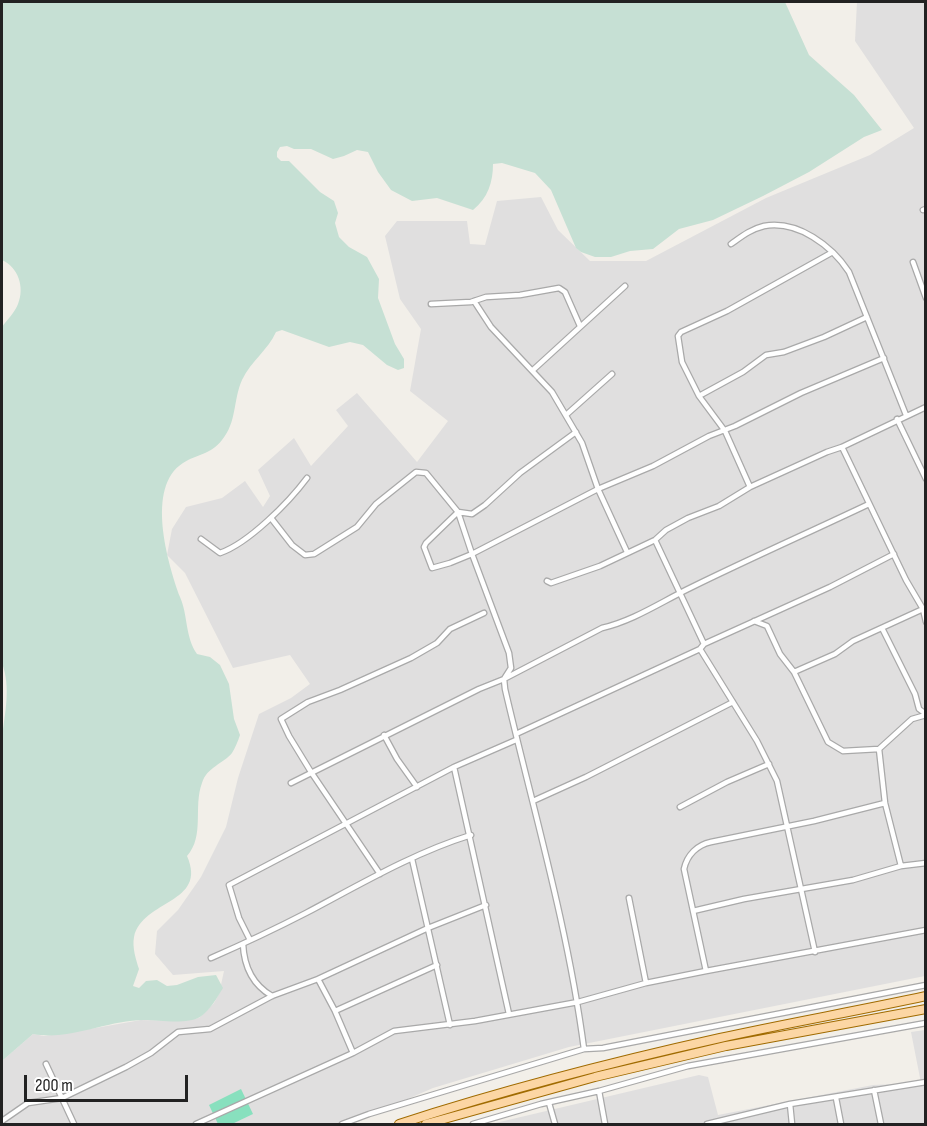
<!DOCTYPE html>
<html>
<head>
<meta charset="utf-8">
<style>
  body { margin:0 }
  #map { position:relative; width:927px; height:1126px; overflow:hidden; background:#f2efe9; font-family:"Sofia Sans Condensed",sans-serif }
  canvas { display:block }
  .frame { position:absolute; inset:0; border:3px solid #222; pointer-events:none }
  .scale { position:absolute; left:24px; top:1075px; width:164px; height:27px; box-sizing:border-box; border:3px solid #222; border-top:0; padding-left:8px; font-size:18px; line-height:21px; white-space:nowrap; color:#222; -webkit-text-stroke:4px #fff; paint-order:stroke }
</style>
</head>
<body>
<div id="map">
<canvas width="927" height="1126"></canvas>
<div class="frame"></div>
<div class="scale">200 m</div>
</div>
<script>
const context = document.querySelector('canvas').getContext('2d');
context.lineJoin = 'round';
function paint(path, color) {
  context.fillStyle = color;
  context.fill(path, 'evenodd');
}
function strokePath(path, color, width, dash) {
  context.strokeStyle = color;
  context.lineWidth = width;
  context.lineCap = dash ? 'butt' : 'round';
  context.setLineDash(dash || []);
  context.stroke(path);
}
paint(new Path2D(`
  M857,2H925V976L569,1047L433,1088L350,1124H2V1061L33,1034L44,1036L67,1033L141,1020L180,1021L199,1018L214,1003L219,994L224,971L173,975L155,954L157,931L178,910L201,877L226,827L238,778L259,714L291,698L310,684L290,655L233,668L185,573L167,555L172,529L186,507L222,498L245,481L263,507L270,496L258,470L294,438L311,466L348,426L336,410L357,393L417,462L448,421L410,391L421,329L400,299L385,236L397,221H467L470,244L485,245L497,201L541,197L558,230L590,261H646L766,198L870,155L914,128L855,41Z
  M925,1030V1124H491L699,1075L708,1077L718,1115L873,1085L921,1083L911,1032Z`), '#e0dfdf');
paint(new Path2D(`
  M2,2H785L809,55L854,95L882,130L864,137L809,172L763,196L713,220L679,229L653,249L630,251L611,257H595L581,252L576,248L551,190L535,173L502,163L493,164C493,182 488,198 473,210L437,198L412,201L391,190L378,172L368,152L357,150L344,156L333,159L311,149H294L287,146L280,147L277,152V157L281,161H289L320,192L334,201L338,213L335,223L339,237L349,247L367,257L379,279L378,298L395,344L404,359V368L398,370L387,365L363,345L350,342L329,347L282,330L276,332C268,350 251,361 242,380C233,400 237,422 222,440C210,455 197,454 183,463C145,487 168,564 180,597C188,615 185,637 197,654L210,657L220,665L229,684L234,719L240,735C238,741 235,748 232,753C223,764 207,767 202,783C193,807 205,836 187,856C208,904 143,899 134,937C132,947 136,960 139,969L133,986L139,988L146,981L157,980L167,986L177,985L198,977L216,975L223,988C217,998 210,1010 200,1017C186,1025 159,1020 144,1020C107,1020 70,1041 33,1034L2,1061V738C5,712 11,688 2,663V327C7,320 15,312 18,304C25,287 18,267 2,260Z`), '#c6e0d4');
paint(new Path2D(`
  M241,1089L253,1114L232,1124H218L209,1105Z`), '#88e0be');
const minor = new Path2D(`
  M923,210L926,209
  M731,244C741,237 751,229 764,226C798,220 832,246 849,272L906,415
  M913,262L926,298
  M474,301L491,327L552,392L582,443L598,489L627,552
  M431,304L471,302L486,297L520,295L559,288L565,292L580,326
  M533,370L625,286
  M699,396L743,372L766,355L784,352L824,337L867,317
  M566,415L612,374
  M897,419L926,479
  M576,432L520,473L485,505L472,514L458,512L426,543L424,547L432,568L450,563L472,554L598,489L653,466L709,436L735,426L801,393L884,358
  M842,447L906,580L923,609L926,622
  M750,487L725,431L699,396L682,362L678,336L681,332L727,311L831,253
  M271,518L292,545L305,555L314,554L357,527L376,504L416,472L426,473L458,512L472,554L509,653L511,668L504,679L505,689C533,809 568,927 584,1049
  M201,539L220,553C249,543 289,502 307,478
  M655,540L704,644L700,649L757,741L777,781L815,952
  M547,581L551,583L600,566L655,540L666,530L688,518L719,506L750,487L827,452L842,447L926,407
  M754,621L767,626L780,654L794,672L828,742L843,751L879,749L885,803L901,866
  M882,628L915,694L919,709L926,714
  M704,644L830,587L894,554
  M794,672L835,654L853,641L923,609
  M516,734L700,649
  M384,735L397,759L417,787
  M879,749L912,719L926,715
  M454,767L509,1014
  M291,783L479,689L504,679L602,628C633,621 661,602 690,588C749,559 810,532 869,504
  M533,801L586,777L733,702
  M680,807L727,782L769,764
  M412,859L450,1025
  M380,874L311,772L289,736L281,719L308,702L340,690L411,658L437,643L450,629L484,613
  M629,898L646,983
  M693,911L744,899L853,880L901,866L926,863
  M250,940L239,918L229,885L454,767L516,740
  M243,944C244,966 253,985 272,996
  M211,958C243,944 275,929 306,913C359,885 413,853 471,835
  M706,971L684,869C687,855 697,845 711,842L814,821L885,803
  M318,979L335,1011L353,1053
  M335,1011L437,965
  M46,1064L74,1124
  M874,1090L881,1124
  M599,1091L605,1124
  M836,1098L841,1124
  M549,1103L555,1124
  M790,1104L792,1124
  M2,1121L28,1103L62,1098L126,1067L151,1053L178,1032L210,1029L272,996L318,979L428,928L486,905
  M196,1124L353,1053L394,1031L475,1021L578,1002L646,983L706,971L926,930
  M342,1124L369,1114L584,1049L603,1048L926,985
  M473,1124L541,1104L599,1091L688,1066L926,1023
  M707,1124L790,1104L926,1082`);
const primary = new Path2D(`
  M399,1124C504,1090 612,1062 720,1038C788,1023 857,1011 926,996
  M426,1124L595,1077L726,1046L926,1009`);
strokePath(minor, '#a9a9a9', 7);
strokePath(primary, '#a06b00', 10);
strokePath(minor, '#fff', 4.5);
strokePath(primary, '#fcd6a4', 8);
</script>
</body>
</html>
